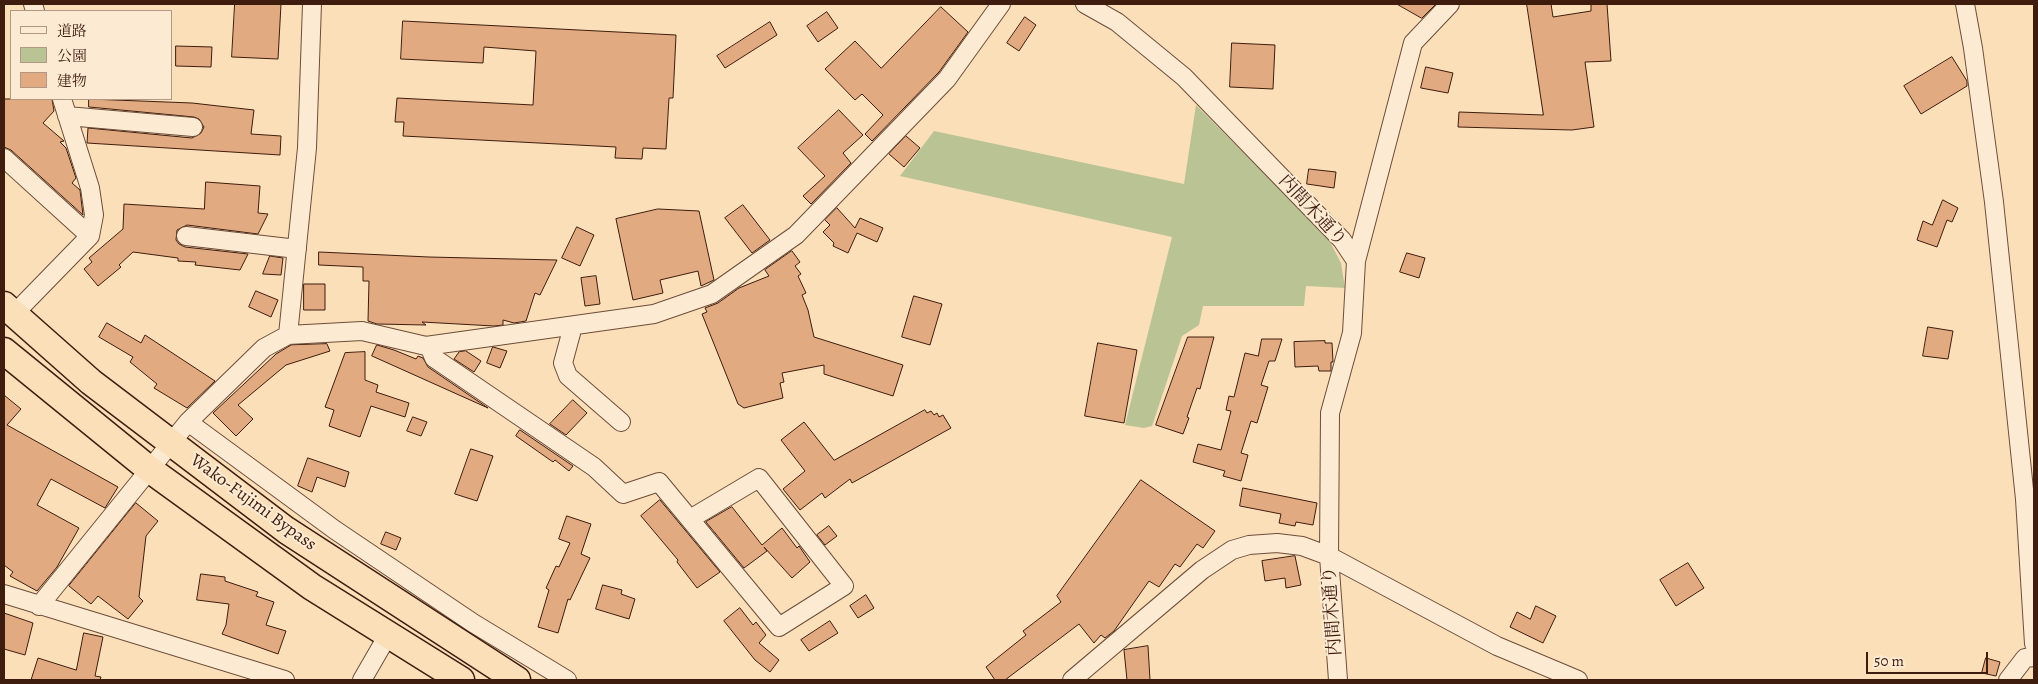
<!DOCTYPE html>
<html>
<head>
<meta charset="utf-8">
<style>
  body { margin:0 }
  #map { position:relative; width:2038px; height:684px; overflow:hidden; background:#fbdfb9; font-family:Alegreya,"Noto Serif JP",serif }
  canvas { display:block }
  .frame { position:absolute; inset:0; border:5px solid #3e1c0e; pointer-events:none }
  .legend { position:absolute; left:10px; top:10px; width:162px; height:90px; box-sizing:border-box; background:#fcead2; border:1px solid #b09884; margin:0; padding:6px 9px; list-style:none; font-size:15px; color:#3e1c0e }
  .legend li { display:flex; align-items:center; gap:10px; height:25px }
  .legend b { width:25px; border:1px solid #b09884 }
  .scale { position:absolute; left:1866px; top:652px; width:122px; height:22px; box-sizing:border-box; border:2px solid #3e1c0e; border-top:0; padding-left:6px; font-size:15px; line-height:18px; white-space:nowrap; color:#3e1c0e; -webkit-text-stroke:4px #fcead2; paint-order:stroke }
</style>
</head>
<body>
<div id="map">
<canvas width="2038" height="684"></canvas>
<div class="frame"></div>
<ul class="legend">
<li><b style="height:6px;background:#fcead2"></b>道路</li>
<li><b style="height:14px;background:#bac393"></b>公園</li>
<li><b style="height:14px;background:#e2aa81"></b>建物</li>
</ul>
<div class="scale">50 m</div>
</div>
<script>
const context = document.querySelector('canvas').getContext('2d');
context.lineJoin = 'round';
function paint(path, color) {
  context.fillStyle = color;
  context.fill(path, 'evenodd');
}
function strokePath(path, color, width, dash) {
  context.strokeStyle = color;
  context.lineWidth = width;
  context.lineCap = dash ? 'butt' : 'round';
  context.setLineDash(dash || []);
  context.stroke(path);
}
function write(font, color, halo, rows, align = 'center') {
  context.font = font + ' Alegreya,"Noto Serif JP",serif';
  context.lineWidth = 4;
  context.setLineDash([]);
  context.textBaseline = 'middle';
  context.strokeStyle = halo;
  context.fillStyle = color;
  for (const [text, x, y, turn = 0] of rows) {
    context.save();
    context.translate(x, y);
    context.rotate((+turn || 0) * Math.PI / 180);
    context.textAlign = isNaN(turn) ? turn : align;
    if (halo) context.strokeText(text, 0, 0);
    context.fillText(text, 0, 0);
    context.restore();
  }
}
paint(new Path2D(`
  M1196,105L1328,238L1341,263L1345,288L1306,286L1304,306H1203L1199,325L1182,336L1152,426L1144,428L1125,425L1172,237L900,176L934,131L1184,184Z`), '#bac393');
const building = new Path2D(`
  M235,4H281L278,59L232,57Z
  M1397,4H1436L1422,18Z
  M1527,4H1551L1553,17L1591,11V4H1607L1611,61L1585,62L1594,127L1572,130L1458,127L1459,112L1543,115Z
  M941,7L968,32L939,72L872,141L865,134L883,115L862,94L855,100L825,69L855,41L881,68Z
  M827,12L838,28L818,42L807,26Z
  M1025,17L1036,25L1019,51L1007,43Z
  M403,21L676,35L673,98H669L666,149L643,148L642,159L615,158L616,147L403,136L404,122H395L397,98L533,105L536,51L484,47L483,63L401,59Z
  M770,22L777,35L725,68L717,56Z
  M1232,43L1275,45L1273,89L1230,87Z
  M176,46L212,47L211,67L176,66Z
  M1952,57L1967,81V86L1921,114L1904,86Z
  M1426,67L1453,73L1448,93L1421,88Z
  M4,99H52L54,111L43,123L64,141L60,142L66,148L76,178L72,183L80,190L83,215L11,150L4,147Z
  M89,99L192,103L254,110L251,134L281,136L280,155L87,143L88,128L192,138L201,133L204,127L199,119L194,117L89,107Z
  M839,110L863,135L843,153L851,163L811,204L803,196L825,176L798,148Z
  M906,136L920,148L904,167L889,154Z
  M1309,169L1336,172L1334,188L1307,184Z
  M206,182L260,186L258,213L268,214L258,234L187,225L177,230L176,240L179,244L185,247L248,254L240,270L195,265L196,262L178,261V258L133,252L119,265L121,267L98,286L84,269L92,262L89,258L123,229L124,204L204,209Z
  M1943,200L1958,208L1952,222L1947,220L1937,247L1917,240L1923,221L1932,225Z
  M743,205L770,240L752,253L725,218Z
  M837,208L855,228L860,218L883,228L877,242L857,233L848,253L833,246L834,243L823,232L830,225L825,220Z
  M658,209L699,211L714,280L701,286L698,271L660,280L663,293L633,300L616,219Z
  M577,227L594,235L580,266L562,258Z
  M792,251L800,262L795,266L801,274L798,276L806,293L802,295L808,310L814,337L903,365L893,396L824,374V365L782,373L784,382L780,383L783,398L744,408L738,404L702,314L707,312L705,308L718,303L739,288L769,276L765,270Z
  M319,252L429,257L557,260L540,295L535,293L526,321L514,323L503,320V325L494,326L422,322L426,325L377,324L368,321L369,281H363V267L319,265Z
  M1407,253L1425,258L1419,278L1400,272Z
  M270,256L283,258L281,275L263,274Z
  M596,276L600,304L585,306L581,278Z
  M304,284H325V310H304Z
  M256,291L278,300L271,317L249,307Z
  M914,296L942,304L930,345L902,337Z
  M107,323L141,343L145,335L215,381L187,408L154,388L157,384L130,362L133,357L99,337Z
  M1928,327L1953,331L1948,359L1923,356Z
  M1188,337H1214L1200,389L1197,388L1187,417L1189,418L1183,434L1156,425Z
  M1262,339H1282L1275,361H1269L1261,385L1268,387L1257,423L1251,421L1241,453L1248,455L1241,481L1223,476L1225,471L1193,462L1198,444L1221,450L1231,411L1226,410L1229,396L1234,397L1245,353L1258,356Z
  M1325,341V343H1332L1333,362H1331V371H1319L1318,366L1295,367L1294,342Z
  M1098,343L1137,350L1124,423L1085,416Z
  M327,344L330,351L286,365L238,405L253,419L236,436L213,413L276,354L291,345Z
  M377,345L394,350L416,359L418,356L423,358L428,367L488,408L372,356Z
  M493,347L507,351L500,368L487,363Z
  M466,351L481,361L474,372L454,359L459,352Z
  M365,352V380L378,385L376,392L409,403L405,417L371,406L360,437L329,426L334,410L325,407L345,353Z
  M4,395L21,409L7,425L118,487L105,508L51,479L37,505L79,528L57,567L37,591L10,576L13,572L4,565Z
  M573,400L587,413L566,435L550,424Z
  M925,410L927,413L931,411L934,415L937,413L939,417L943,415L951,428L852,483L850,479L825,498L822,493L800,510L783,489L805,471L781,440L804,422L834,460Z
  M413,417L427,422L421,436L407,431Z
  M520,430L573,466L569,471L555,460L553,462L516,436Z
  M471,449L493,456L477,501L455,494Z
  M308,458L349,472L345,487L317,477L312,492L298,486Z
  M1141,480L1215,531L1203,548L1197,544L1180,567L1175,564L1159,587L1149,581L1114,631L1105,638L1101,635L1094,643L1079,624L1005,680H995L986,667L1026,635L1023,631L1061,602L1057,596Z
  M1243,488L1317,503L1313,525L1296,522L1295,526L1279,523L1281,514L1240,506Z
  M660,500L720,572L697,588L677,562L678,560L641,516Z
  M136,503L158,521L146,536L139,597L143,601L128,619L98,596L91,604L69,586Z
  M732,507L762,545L782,528L797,548L799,546L810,562L792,578L764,547L767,551L744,568L706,522Z
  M567,516L591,524L581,554L590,558L570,600L568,599L558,633L538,627L549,590L546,588L556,566L559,567L570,543L559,539Z
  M829,526L837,536L825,545L817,535Z
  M386,532L401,538L396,550L381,544Z
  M1295,556L1301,585L1286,588L1285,578L1265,581L1262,561Z
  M1688,563L1704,588L1676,606L1660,580Z
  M201,574L225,577V581L258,592L256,596L274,602L266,625L286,631L278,654L222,634L226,625L229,604L197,600Z
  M603,585L622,590L621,594L635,599L629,619L596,609Z
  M866,595L874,608L858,618L850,606Z
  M1536,606L1556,616L1543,643L1510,627L1517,612L1530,619Z
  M740,608L753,625L756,622L766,635L759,643L779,660L770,672L755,660L724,621Z
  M4,613L33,623L25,655L4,649Z
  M830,621L838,633L809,651L801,640Z
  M84,633L103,637L95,676L101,677L100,680H31L38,658L76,670Z
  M1148,646L1150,680H1127L1124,650Z
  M1986,658L2000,662L1996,676L1982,673Z`);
paint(building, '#e2aa81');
strokePath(building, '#3e1c0e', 1);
const minor = new Path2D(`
  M33,4L35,11
  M1085,4L1117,22L1184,77L1342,240L1356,261L1352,333L1330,413L1329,556L1338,680
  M1965,4L1973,48L1994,202L2025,499L2034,644
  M67,116L193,127
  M4,158L90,236
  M186,236L297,249
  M1356,261L1413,43L1450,4
  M14,314L90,236L94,215L90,188L62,99
  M573,326L563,363L568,376L621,422
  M288,335L307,148L312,4
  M429,346L434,358L594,467L623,494L659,482L779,627L844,586L759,478L690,519
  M188,422L335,530L473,623L567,680
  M4,594L285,680
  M39,606L188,422L264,348L288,335L362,331L426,346L654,314L712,294L796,235L947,79L1001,4
  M362,680L388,635
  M1072,680L1202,570L1232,550L1249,545L1277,543L1302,546L1329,556L1497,646L1578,680
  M2008,680L2025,658L2034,657`);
const highway = new Path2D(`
  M4,305L91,382L286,530L517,680
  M4,351L149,469L312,587L461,680`);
strokePath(minor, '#6d4d39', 20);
strokePath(highway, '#3e1c0e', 29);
strokePath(minor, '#fcead2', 18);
strokePath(highway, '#fbdfb9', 26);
write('18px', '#3e1c0e', '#fcead2', [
  ["内間木通り",1312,211,47],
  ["Wako-Fujimi Bypass",253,503,36],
  ["内間木通り",1333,611,-94]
]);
</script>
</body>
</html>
